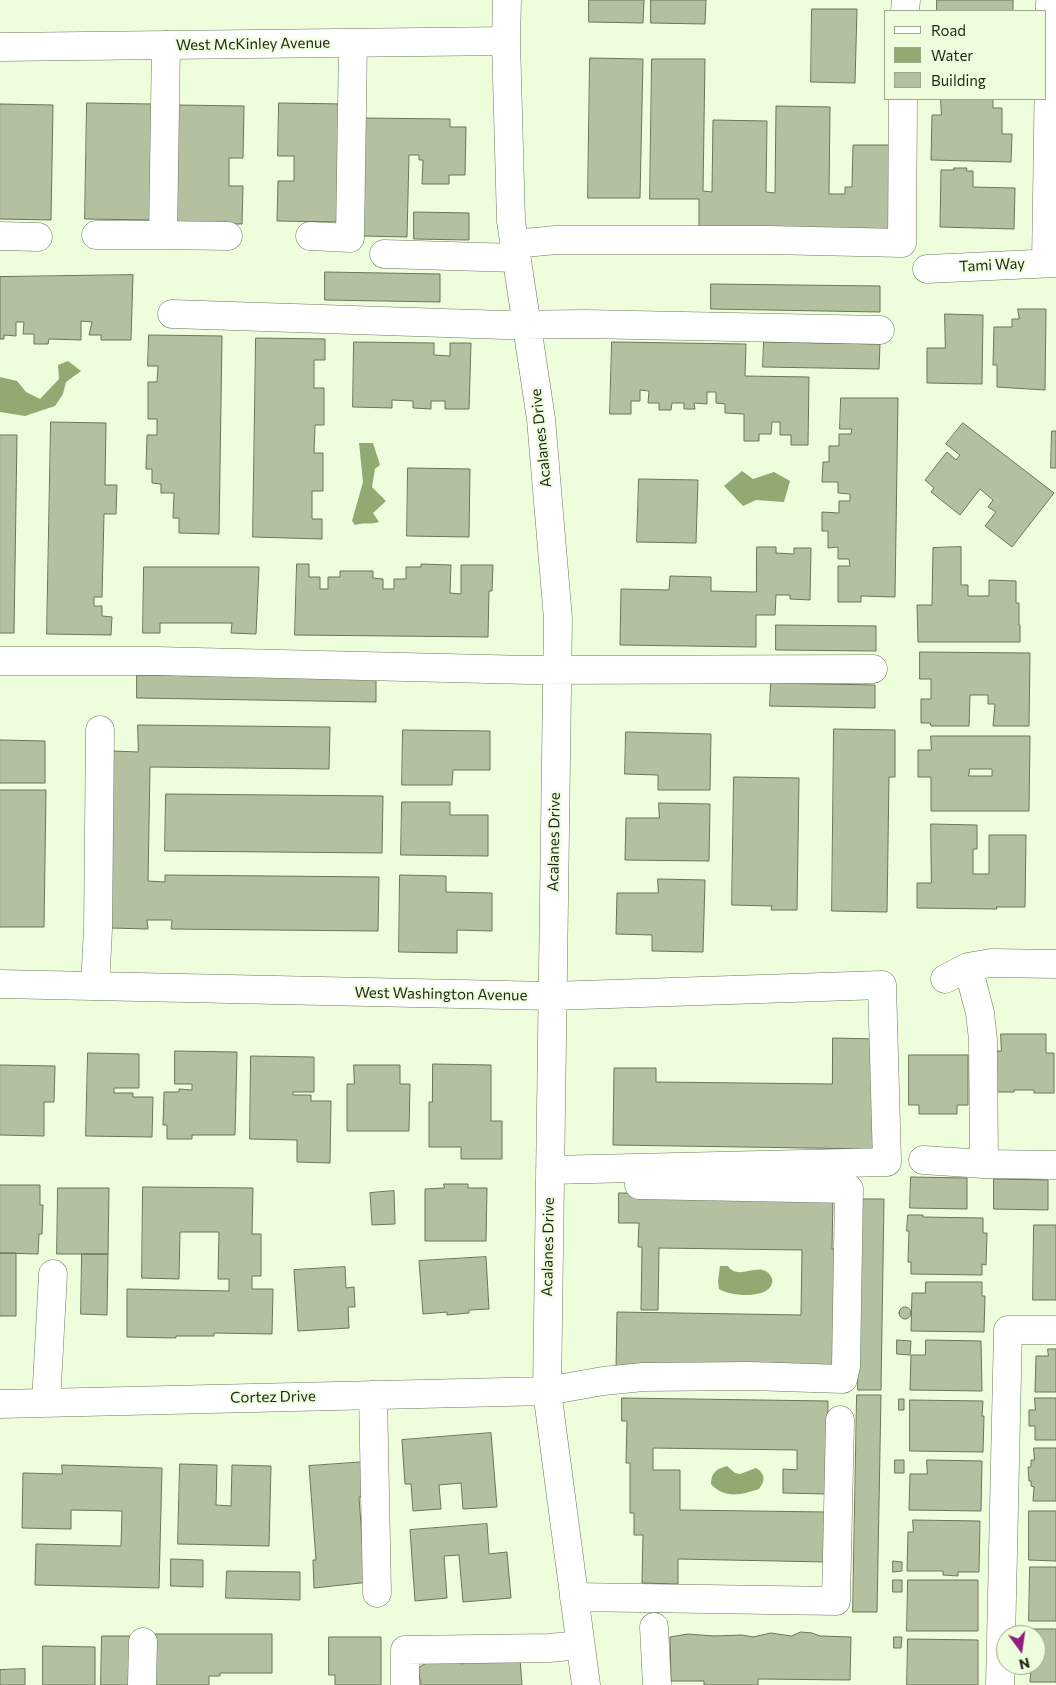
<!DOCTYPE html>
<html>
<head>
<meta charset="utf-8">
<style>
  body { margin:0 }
  #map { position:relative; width:1056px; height:1685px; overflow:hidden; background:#eefddb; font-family:Commissioner,sans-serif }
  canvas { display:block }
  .legend { position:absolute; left:884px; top:10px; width:162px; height:90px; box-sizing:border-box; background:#eefddb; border:1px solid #9da88f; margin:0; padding:6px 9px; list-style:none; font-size:15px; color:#24291d }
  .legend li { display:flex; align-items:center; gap:10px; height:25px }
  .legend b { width:25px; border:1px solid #9da88f }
  .north { position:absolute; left:996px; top:1625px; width:50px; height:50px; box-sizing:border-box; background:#eefddb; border:1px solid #9da88f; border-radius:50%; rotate:166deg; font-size:14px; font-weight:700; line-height:20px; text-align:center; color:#24291d }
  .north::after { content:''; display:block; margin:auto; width:18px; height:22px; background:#911d7c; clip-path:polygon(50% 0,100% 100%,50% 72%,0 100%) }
</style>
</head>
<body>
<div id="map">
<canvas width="1056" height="1685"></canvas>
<ul class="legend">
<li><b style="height:6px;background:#fff"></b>Road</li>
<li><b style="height:14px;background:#92a971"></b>Water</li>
<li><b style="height:14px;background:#b3c1a1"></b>Building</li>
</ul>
<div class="north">N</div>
</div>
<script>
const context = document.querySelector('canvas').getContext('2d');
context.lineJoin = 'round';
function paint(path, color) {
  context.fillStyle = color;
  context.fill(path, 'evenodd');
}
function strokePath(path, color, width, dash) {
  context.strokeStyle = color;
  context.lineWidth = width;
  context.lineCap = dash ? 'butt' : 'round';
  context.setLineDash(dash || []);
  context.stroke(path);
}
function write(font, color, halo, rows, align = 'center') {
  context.font = font + ' Commissioner,sans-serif';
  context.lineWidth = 4;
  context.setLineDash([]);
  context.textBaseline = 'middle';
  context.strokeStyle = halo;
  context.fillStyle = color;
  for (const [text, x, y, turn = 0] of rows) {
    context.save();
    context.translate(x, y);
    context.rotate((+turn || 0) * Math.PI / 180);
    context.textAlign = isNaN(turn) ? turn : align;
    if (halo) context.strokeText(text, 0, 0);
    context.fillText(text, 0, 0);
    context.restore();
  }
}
paint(new Path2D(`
  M68,361L81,371L66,382L63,394L55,406L25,416L0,412V377L17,381L26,392L40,399L59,379L58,365Z
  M359,443H373L380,465L375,469L372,487L386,501L373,513L379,522C371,525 363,522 355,525L352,521L363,482Z
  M742,471L753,479L774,472L790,481L784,502L756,500L743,506L724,486Z
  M720,1266H728C738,1282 760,1260 770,1275C773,1279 773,1282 771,1286C763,1299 730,1296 719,1289L718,1281Z
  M727,1466L735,1473L740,1474L756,1468C766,1474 765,1481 759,1489C742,1495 724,1499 711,1484C711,1473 716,1469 727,1466Z`), '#92a971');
const building = new Path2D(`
  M589,0H644L643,23L589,22Z
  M651,0H706L705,24L651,23Z
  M937,0H1013V11H937Z
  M812,9H857L855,83L811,82Z
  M590,58L643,59L640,198H588Z
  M652,59H705L703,191L712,192L713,120L767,121L766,192L775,193L776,106L830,107L829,194H845V187H852L853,145H891L890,231L699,228V199H650Z
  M941,99H993V108H1002V134H1012L1011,162L931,160L932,115H941Z
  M87,103L152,104L150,220L85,219Z
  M279,103L345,104L343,222L277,221L278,181H294V156H278Z
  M0,104L53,105L51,220L0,219Z
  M177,105L244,106L243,158H229V186H243L242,224L175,223Z
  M363,118L450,119V127H466L465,175H449V184H422L423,160H419V155H409L407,237L362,236Z
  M954,168H967L966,171H973V187L1015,188L1014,229L940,227L941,170H954Z
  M414,212L469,213V240L414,239Z
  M325,272L440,274V302L325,300Z
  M133,275L131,340H101V335H89L92,322L81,321V340L49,339L48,344H34V334H23L24,322H16V336L4,335V339H0V277Z
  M711,284L880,286V312L711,309Z
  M1018,309H1046L1045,390L997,387V365H993L994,327H1012V319H1019Z
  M945,314L983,315L982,384L927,383V348H945Z
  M149,335L222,336L219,534L179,533V518H173L174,493H161V484L152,483V469H146L147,435H157V419H148V382H157L158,366H148Z
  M256,338L325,339V360H314V388H324V425H315L314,453H323V491H312V519H322V539L253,537Z
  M354,342L434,343V355L450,356V343H471L469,409H445V401H431V409L413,408V401L392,400V408L353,407Z
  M612,342L746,344L745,376L809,377L808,445H791V435H780V422H772L771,434H759V441H744V414L725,413V404L716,403V392H707V404L694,403L695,409H684V403H672L671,410H659V403H648L649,391L640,390V401H631V414H610Z
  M764,342L880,344L879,369L763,367Z
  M841,398H898L895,597L861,596V602H838V566H850L849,559H838V547L828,548V531H822V512L839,513V501H850V494L838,493V482H822L823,462H829V446H839V434H851L852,429H840Z
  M51,422L106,423L105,485H117L116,514H104L102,597H94V606H102V616L112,617L111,635L47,634Z
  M963,423L1054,493L1012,547L985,526L996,512L988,507L993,500L980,489L960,515L931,492L934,488L925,480L947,452L956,460L960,455L946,444Z
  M1052,431H1056V468H1051Z
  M0,435H17L14,633H0Z
  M408,468L470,469L469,537L407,536Z
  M639,479L698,480L696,543L637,542Z
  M757,547H776V553L794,554V548H811L810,600L790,599V595H776L775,615H756V647L620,645L621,589L669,590L670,576L711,577V591L756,592Z
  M961,547V585H968V596H989V580L1016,581V603H1019V625H1020V642H918L917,605H932L933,548Z
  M297,564H309V577H320V589H328V577H340V571H373V578L383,579V589H394V579H406V567H421V564L451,565L450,593L461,594V565H493L492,591H489L488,637L295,635Z
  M144,567H259L256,634L231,633L232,623H160V633H143Z
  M776,625L876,626V651L776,650Z
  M920,652L1030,653L1029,726H993L995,704H988V695H970L969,726H931L930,723H921V699H931V679H920Z
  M137,675L376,678V702L137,698Z
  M771,683L875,685V708L770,706Z
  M138,725L330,727L329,769L150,767L148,881L165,882V875L379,877L378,931L171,929L172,920H147L148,929L111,928L113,751L138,752Z
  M834,729L895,730V777H889L887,912L832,911Z
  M403,730L490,731V770H453L452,785H402Z
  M626,732L711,734L710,790H658V775L625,774Z
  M931,736H1030L1029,811H931V777H918V750H931ZM970,769H992V776H969Z
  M0,740L45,741V783H0Z
  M734,777L799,778L797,910H771L772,906L732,905Z
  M0,790H46L44,927H0Z
  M166,794L383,796L382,853L165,851Z
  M402,802H450V815H488V856L401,855Z
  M659,803L710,804L709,861L625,860L626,818H659Z
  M931,824L977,825V849H973V874H989V835H1026L1025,907H996L997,909L917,908V883H931Z
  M400,875L446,876V892L492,893V931L457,930V953L399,952Z
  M658,879L705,880L703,952L652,951V935L616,934L617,893H658Z
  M1001,1034H1046V1053H1054V1093H1034V1090H1014V1092H994V1051H1001Z
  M833,1038L877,1039L875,1149L613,1145L614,1068H656V1082L832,1084Z
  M175,1051L237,1052L235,1135H192V1139H167V1125H163L164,1092H179V1089L192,1090V1084H175Z
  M88,1053L139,1054V1088H114V1093H133V1097H153L152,1137L86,1136Z
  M909,1055H968V1105H957V1114H919V1105H909Z
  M251,1056L314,1057V1092H293V1095H311V1101H331L330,1163L297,1162V1140L250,1139Z
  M433,1064L491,1065V1121H502V1159H461V1147H429V1102H432Z
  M0,1065L55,1066L54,1102H44V1136L0,1135Z
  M354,1065H400V1084H410L409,1131H347V1084H354Z
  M911,1177L967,1178V1209L910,1208Z
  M994,1179L1048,1180V1210L994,1209Z
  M444,1184H468V1188H487L486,1241H425V1189L444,1188Z
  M0,1185H40V1205H43L42,1234H39L38,1254L0,1253Z
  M143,1187L253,1188L252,1234H261V1276H252V1289H273L272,1334L214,1333V1336H176V1338L127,1337V1289L229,1291V1279H218L219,1232H180L179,1279L142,1278Z
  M58,1188H109L108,1254H57Z
  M394,1191L395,1224L372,1225L370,1193Z
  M619,1193L833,1196L832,1249H836L834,1372L616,1369L617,1312L801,1315L802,1250L659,1248L658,1310H641L642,1247H638L639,1223H619Z
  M861,1199H884L881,1390H858Z
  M908,1215H923V1217L983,1218V1233H987L986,1265L982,1264V1275L911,1274V1262H908L909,1231H907Z
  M1034,1225H1056V1300H1033Z
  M0,1253H16V1316H0Z
  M82,1254H108L107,1315L81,1314Z
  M486,1257L489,1309L469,1310V1313L447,1315V1312L423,1314L419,1261Z
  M345,1267L346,1288L354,1287L355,1307H348L349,1328L298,1331L294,1270Z
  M926,1282H982V1296H985L984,1332L911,1331L912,1293H925Z
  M899 1313a6 6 0 1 1 12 0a6 6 0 1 1-12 0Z
  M897,1340L911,1341L910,1355L897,1354Z
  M926,1340L981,1341L982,1391L910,1390L911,1355H925Z
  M1048,1349H1056V1392H1035L1036,1356H1048Z
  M857,1395H881L877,1612H853Z
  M622,1398L828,1401L827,1494L783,1493V1469L797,1470V1450L653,1448V1470H680V1510L826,1512V1562L678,1559V1584L642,1583L643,1535H634V1513H630V1463H626L627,1421H622Z
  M1035,1398H1056V1440H1035V1426H1029V1410H1035Z
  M899,1399H904V1410H899Z
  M910,1400L983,1401L982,1416H984L983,1452L910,1451Z
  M491,1433L497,1507L463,1509L461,1483L439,1485L441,1509L413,1511L411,1484H405L402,1440Z
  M1034,1448H1056V1501H1033L1034,1487L1031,1486V1481H1029L1028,1467H1031V1460H1034Z
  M895,1460H904V1473H895Z
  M927,1460L982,1461L981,1511L909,1510L910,1474H927Z
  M366,1462L369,1497H359L363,1554L370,1582L314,1588L313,1560H316L309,1466Z
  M180,1464L217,1465L216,1505L231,1506L232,1465L271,1466L269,1546L178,1544Z
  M62,1465L162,1468L159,1588L35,1585L36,1544L121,1546L122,1511L71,1510V1529L22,1528L23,1473L62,1474Z
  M1029,1511H1056V1561L1029,1560Z
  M913,1520L980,1521L979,1572H958V1576L943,1575V1571H907L908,1532H913Z
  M487,1524L489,1554L507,1552L511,1598L463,1602L459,1555L444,1556L447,1598L415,1601L410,1530Z
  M171,1559L203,1560V1587L171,1586Z
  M893,1561L902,1562V1571L893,1572Z
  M1030,1567H1056V1621H1029Z
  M227,1571L300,1572V1600L226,1598Z
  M893,1580H902V1592H893Z
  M908,1580H978V1631H907Z
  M1031,1629H1056V1682H1030L1031,1667H1029V1665H1036V1635H1031Z
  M801,1632L812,1633L820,1636L851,1637L850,1680L758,1679V1685H704V1681H671L670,1637L688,1634L714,1636L742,1635L753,1637L771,1633L791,1636Z
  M154,1634H272V1673H220V1676H209V1685H154Z
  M102,1636H131L130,1685H101Z
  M329,1637H381V1685H335V1675H329Z
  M894,1637H902L901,1648H894Z
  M908,1639L978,1640V1685H907Z
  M43,1646L95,1647V1685H43Z
  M520,1658L522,1685H421L418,1668L428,1662L454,1661L462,1664L471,1660Z
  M25,1669V1685H0V1670Z`);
paint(building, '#b3c1a1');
strokePath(building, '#6a7659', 1);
const minor = new Path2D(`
  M507,0L506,41L511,221L541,419L558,619L547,1391L586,1685
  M905,11L906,0
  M166,45L163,235L228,236
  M0,47L506,41
  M96,235H163
  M0,236L38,237
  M310,236L350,238L353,43
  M514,244L556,240H768L902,243L903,99
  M384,254L516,258
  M1046,263L1050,3L1051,0
  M927,269L1056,263
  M172,314L505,325L585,324L880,330
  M0,661H156L529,670L873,669
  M968,967L980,1013L983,1040L984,1164
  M945,979L968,967L991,963L1056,964
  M0,984L551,996L882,985L887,1162L550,1170
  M95,986L98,929L100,730
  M923,1160L984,1164L1056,1165
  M373,1395L377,1593
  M46,1403L53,1274
  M0,1404L547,1391L603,1381L643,1377L750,1376L843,1379L846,1366L849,1189L639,1185
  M574,1597L836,1601L840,1420
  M654,1627L657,1685
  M142,1685L143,1642
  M405,1685V1650L549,1648L580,1645
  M1000,1685L1008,1330H1056`);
strokePath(minor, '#6c795c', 29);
strokePath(minor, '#fff', 28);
write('15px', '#24291d', '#eefddb', [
  ["West McKinley Avenue",253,44,-1],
  ["Tami Way",992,265,-3],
  ["Acalanes Drive",541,438,-96],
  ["Acalanes Drive",554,842,-89],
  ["West Washington Avenue",441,994,1],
  ["Acalanes Drive",548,1247,-89],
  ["Cortez Drive",273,1397,-1]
]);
</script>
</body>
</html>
